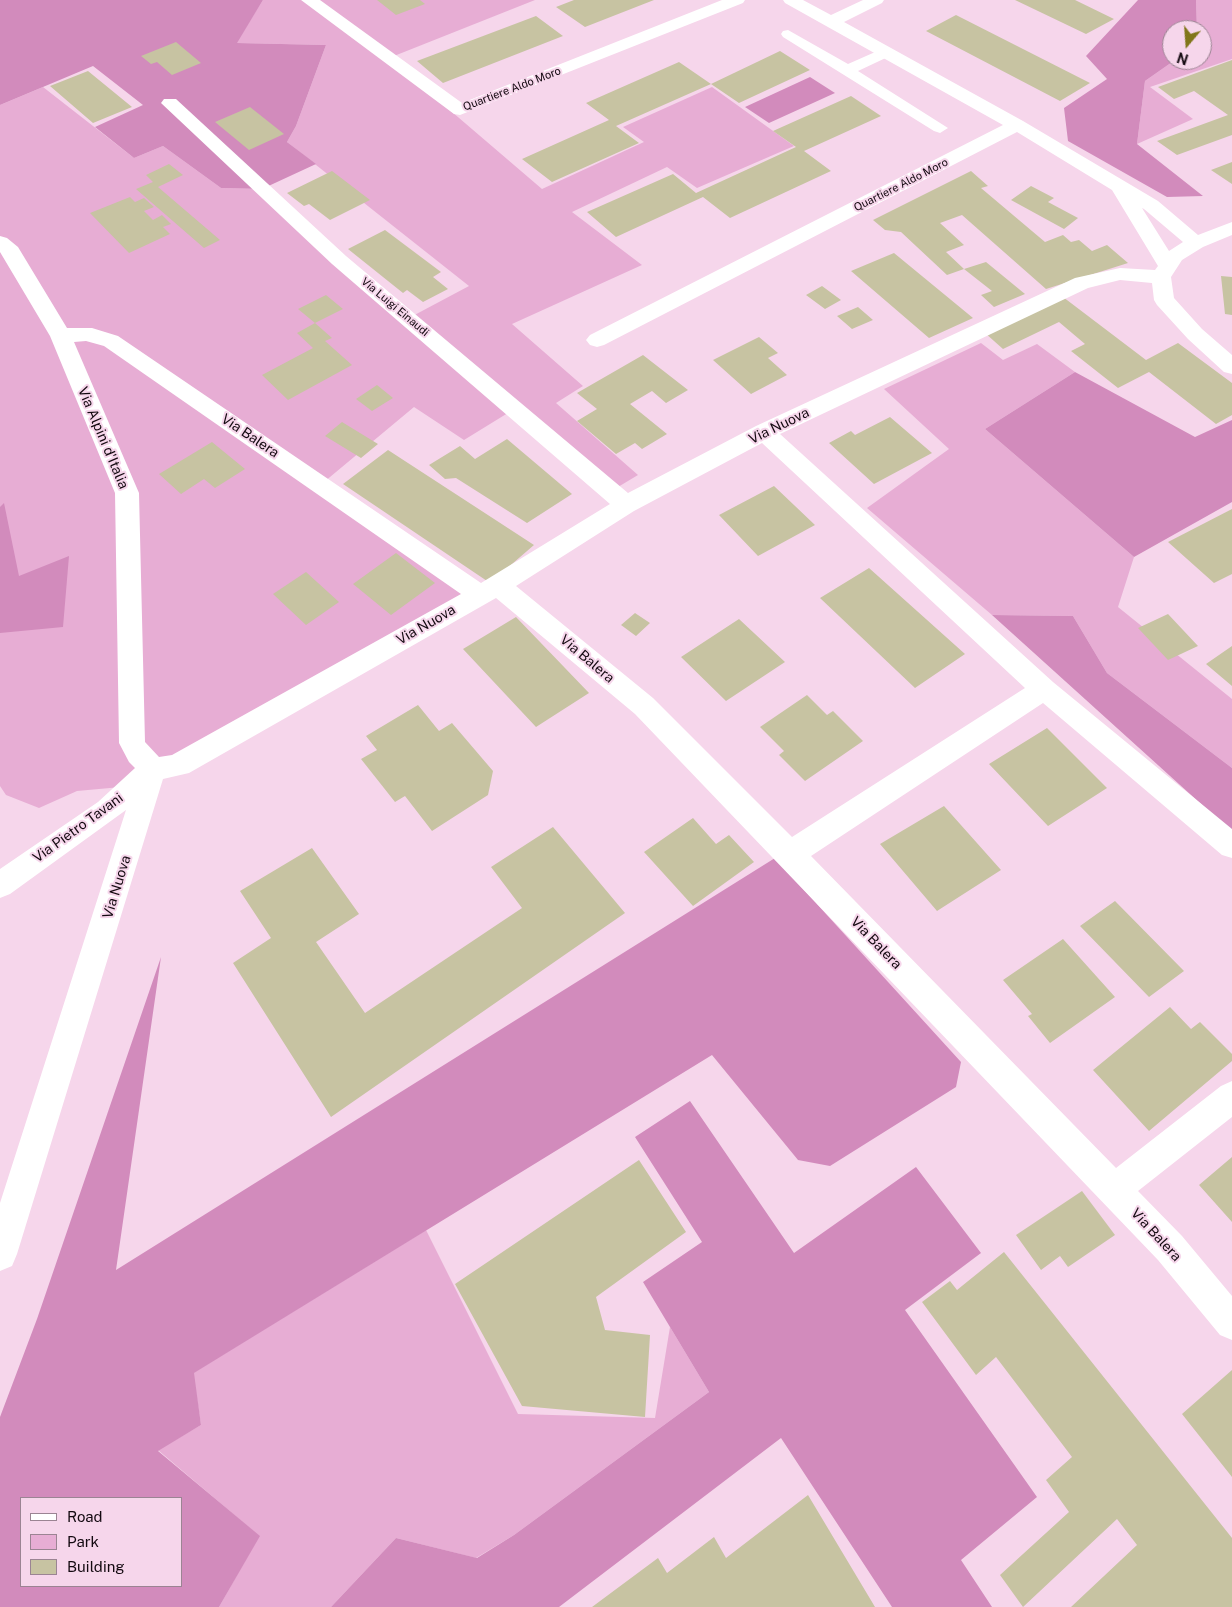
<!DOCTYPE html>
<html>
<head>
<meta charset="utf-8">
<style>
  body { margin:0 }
  #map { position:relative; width:1232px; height:1607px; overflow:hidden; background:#f6d6eb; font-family:"Public Sans",sans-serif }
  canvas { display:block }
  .legend { position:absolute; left:20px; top:1497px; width:162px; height:90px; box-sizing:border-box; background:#f6d6eb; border:1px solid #9b8493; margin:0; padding:6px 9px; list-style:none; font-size:15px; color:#130910 }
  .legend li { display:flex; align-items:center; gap:10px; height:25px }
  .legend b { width:25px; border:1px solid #9b8493 }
  .north { position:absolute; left:1162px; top:20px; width:50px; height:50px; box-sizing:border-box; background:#f6d6eb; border:1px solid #9b8493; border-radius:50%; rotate:198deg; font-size:14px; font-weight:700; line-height:20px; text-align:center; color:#130910 }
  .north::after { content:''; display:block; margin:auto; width:18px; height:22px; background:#81761a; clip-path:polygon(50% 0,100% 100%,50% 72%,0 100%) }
</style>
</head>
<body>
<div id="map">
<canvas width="1232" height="1607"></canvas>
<ul class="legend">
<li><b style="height:6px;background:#fff"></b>Road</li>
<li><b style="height:14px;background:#e7add4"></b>Park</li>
<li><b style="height:14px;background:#c7c3a2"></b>Building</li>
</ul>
<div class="north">N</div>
</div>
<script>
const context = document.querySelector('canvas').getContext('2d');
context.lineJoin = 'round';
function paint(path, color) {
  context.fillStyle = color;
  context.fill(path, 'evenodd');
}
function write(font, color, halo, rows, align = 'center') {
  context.font = font + ' "Public Sans",sans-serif';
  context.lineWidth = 4;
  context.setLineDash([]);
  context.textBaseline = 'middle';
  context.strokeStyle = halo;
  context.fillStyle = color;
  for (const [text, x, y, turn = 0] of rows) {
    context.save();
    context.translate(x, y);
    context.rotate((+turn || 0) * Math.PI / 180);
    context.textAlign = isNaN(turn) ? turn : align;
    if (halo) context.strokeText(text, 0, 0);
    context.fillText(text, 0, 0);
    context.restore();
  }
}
paint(new Path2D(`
  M263,0H535L389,58L542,189L644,142L623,127L712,87L794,146L697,188L667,167L572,212L642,265L512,324L583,386L556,403L638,475L613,490L516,408L464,440L414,407L324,482L478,589L143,785L77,791L39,808L6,795L0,786V105L43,87L134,158L163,146L221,188L262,189L407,319L469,286L287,142L296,126L326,45L236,43Z
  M1196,0H1232V59L1150,87L1193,119L1137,144L1145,81L1175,60H1202V30H1197Z
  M981,343L1003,360L1037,344L1075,372L985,429L1134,557L1118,607L1232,699V768L1107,673L1073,616L992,615L867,508L949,449L884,389Z
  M426,1230L518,1414L655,1418L670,1327L709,1392L514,1535L476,1558L396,1538L331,1607H219L259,1536L158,1450L201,1425L193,1373Z`), '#e7add4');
paint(new Path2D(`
  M0,0H263L237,43L326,45L296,126L287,142L316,164L262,189L221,188L163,146L134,158L95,127L143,105L93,66L0,105Z
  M1138,0H1196L1197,30H1172V60H1175L1145,81L1137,144L1203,196L1167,197L1068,141L1064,108L1107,79L1086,56Z
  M810,77L835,93L769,123L745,107Z
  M1075,372L1195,437L1232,420V502L1134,557L985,429Z
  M4,503L19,576L69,556L63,627L0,633V507Z
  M992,615L1073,616L1107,673L1232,768V832Z
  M775,858L961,1062L956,1087L830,1166L798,1160L712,1055L194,1373L201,1425L158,1451L260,1536L219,1607H0V1417L37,1319L161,957L116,1270ZM21,1498H181V1586H21Z
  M690,1101L794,1253L916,1167L981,1253L905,1310L1037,1497L961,1560L992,1607H892L781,1438L559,1607H331L396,1538L477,1558L514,1535L709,1392L643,1282L702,1242L635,1137Z`), '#d28bbc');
paint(new Path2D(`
  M377,0H420L425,4L396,15Z
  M574,0H654L585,27L556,7Z
  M1015,0H1075L1114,19L1086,34Z
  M956,15L1090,83L1060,101L926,31Z
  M536,16L563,36L443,83L417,61Z
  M176,42L201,63L172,75L157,62L151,64L141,56Z
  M780,51L810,70L739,103L711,84Z
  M1232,60V135L1177,155L1157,141L1228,115L1194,91L1174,99L1158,87Z
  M679,62L711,84L616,126L639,143L552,182L522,159L609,120L586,103Z
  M88,71L132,107L93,123L50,86Z
  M851,96L881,116L804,151L831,171L730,218L703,197L616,237L587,212L673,174L696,193L796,147L773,131Z
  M250,107L284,134L249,150L215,122Z
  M1232,162V184L1211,170Z
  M169,164L183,175L158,187L220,240L204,248L136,189L153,182L146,175Z
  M332,171L370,200L330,220L309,204L304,206L287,193Z
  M971,171L988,186L981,188L1045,242L1063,235L1071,242L1079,240L1092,251L1107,245L1128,263L1046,289L962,215L940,223L964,245L946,252L964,269L986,262L1025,294L994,307L981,295L992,291L964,269L947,275L901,232L885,230L873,220Z
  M1031,186L1054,198L1048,202L1078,218L1064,229L1011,200Z
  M130,197L135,202L144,198L154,207L144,211L153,220L162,215L171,224L163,227L170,234L129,253L90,213Z
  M385,230L441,272L433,277L448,289L423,302L407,290L403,293L348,249Z
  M894,253L973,318L929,338L851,271Z
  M1221,276L1232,277V315L1225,314Z
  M822,286L841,300L825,309L806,295Z
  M326,295L343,309L315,323L298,309Z
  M1063,297L1146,360L1178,343L1232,383V415L1216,424L1149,372L1118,388L1071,351L1085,344L1059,322L1003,349L985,333Z
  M858,307L873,320L852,329L837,316Z
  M315,323L332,338L325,341L352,365L288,400L262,375L313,348L297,333Z
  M759,337L778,353L768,358L787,375L751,394L713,360Z
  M643,355L688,390L666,403L652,391L630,404L667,434L642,449L635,443L616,454L577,421L597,409L577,393Z
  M377,385L393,398L372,411L356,399Z
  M890,417L932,453L874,484L829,443L851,431L855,435Z
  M342,422L378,444L361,458L325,436Z
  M507,439L572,494L527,523L456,478L445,479L429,465L460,446L475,459Z
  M212,442L245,469L215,488L204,479L181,494L159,474Z
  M388,450L534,545L490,583L343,484Z
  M774,486L815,525L758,556L719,515Z
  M1232,509V574L1214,583L1168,542Z
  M396,553L435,583L391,615L353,584Z
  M869,568L965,654L915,688L820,598Z
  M306,572L339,602L306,625L273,594Z
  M635,613L650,623L636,636L621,625Z
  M1168,614L1198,646L1168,660L1138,628Z
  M516,617L589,693L536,727L463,649Z
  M739,619L785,662L726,701L681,657Z
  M1232,646V686L1206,664Z
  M807,695L827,715L833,711L863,741L805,781L779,755L784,751L760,727Z
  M418,705L439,731L452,723L493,771L488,795L432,831L405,796L395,802L361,759L377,750L366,736Z
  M1047,728L1107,788L1048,826L989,764Z
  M944,806L1001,870L937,911L880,844Z
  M693,818L716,844L729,835L754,862L693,906L644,852Z
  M553,827L625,913L331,1117L233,963L271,938L240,891L312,848L359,914L316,942L365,1013L522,908L491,867Z
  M1115,901L1184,971L1149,997L1080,926Z
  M1063,939L1115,997L1050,1043L1028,1016L1032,1014L1003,980Z
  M1170,1007L1191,1029L1200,1022L1232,1054V1061L1149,1131L1093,1070Z
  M1232,1157V1222L1199,1185Z
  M639,1160L686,1232L596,1297L605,1330L650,1335L645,1417L522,1406L455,1284Z
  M1082,1191L1115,1235L1068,1267L1060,1256L1041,1270L1016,1235Z
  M1004,1252L1232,1538V1607H1071L1137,1545L1117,1519L1023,1607L1000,1575L1069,1512L1046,1480L1072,1457L996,1357L976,1375L922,1302L950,1281L957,1290Z
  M1232,1370V1477L1182,1414Z
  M808,1495L875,1607H592L658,1558L667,1573L714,1537L726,1558Z`), '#c7c3a2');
paint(new Path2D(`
  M788,30L848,64L882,49H892L894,52L892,55L858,71L948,128L940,133L934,131L783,37L781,34L783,31Z`), '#fff');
paint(new Path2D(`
  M301,0H320L462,103L722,0H745L743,3L460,115L454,114Z
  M783,0H803L831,15L863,0H884L882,3L844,22L1023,121L1158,201L1198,235L1232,222V235L1203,247L1182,260L1171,277L1174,298L1202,329L1232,355V374L1224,372L1188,339L1157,305L1154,300L1152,283L1120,280L1088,288L780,434L1053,682L1232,829V858L1222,855L1043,703L811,856L1116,1168L1221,1086L1232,1081V1117L1138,1191L1182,1236L1232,1296V1340L1220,1335L1158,1260L635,714L496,598L189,773L163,779L17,1254L12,1266L0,1271V1203L126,810L10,894L0,898V869L98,802L135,768L129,762L119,743L115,493L50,336L0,252V236L7,238L18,247L67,328H92L118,336L481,583L610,504L332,264L161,103L164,99H176L346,256L628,493L756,426L1075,278L1120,268L1155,270L1158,266L1112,190L1017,132L604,345L597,347L590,345L586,340L590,335L1003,125L785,3ZM1142,208L1144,209L1183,242L1169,251ZM86,341L104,346L461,594L172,755L159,757L145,742L139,493L74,342ZM762,443L1025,688L792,837L653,698L516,586L634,511Z`), '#fff');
write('11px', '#130910', '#f6d6eb', [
  ["Quartiere Aldo Moro",512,89,-21],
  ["Quartiere Aldo Moro",901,185,-27],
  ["Via Luigi Einaudi",395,307,40]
]);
write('14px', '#130910', '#f6d6eb', [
  ["Via Nuova",779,426,-26],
  ["Via Balera",250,436,34],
  ["Via Alpini d'Italia",103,438,67],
  ["Via Nuova",426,625,-30],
  ["Via Balera",587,659,40],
  ["Via Pietro Tavani",78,828,-36],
  ["Via Nuova",117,887,-73],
  ["Via Balera",876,943,46],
  ["Via Balera",1156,1235,47]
]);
</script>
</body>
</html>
